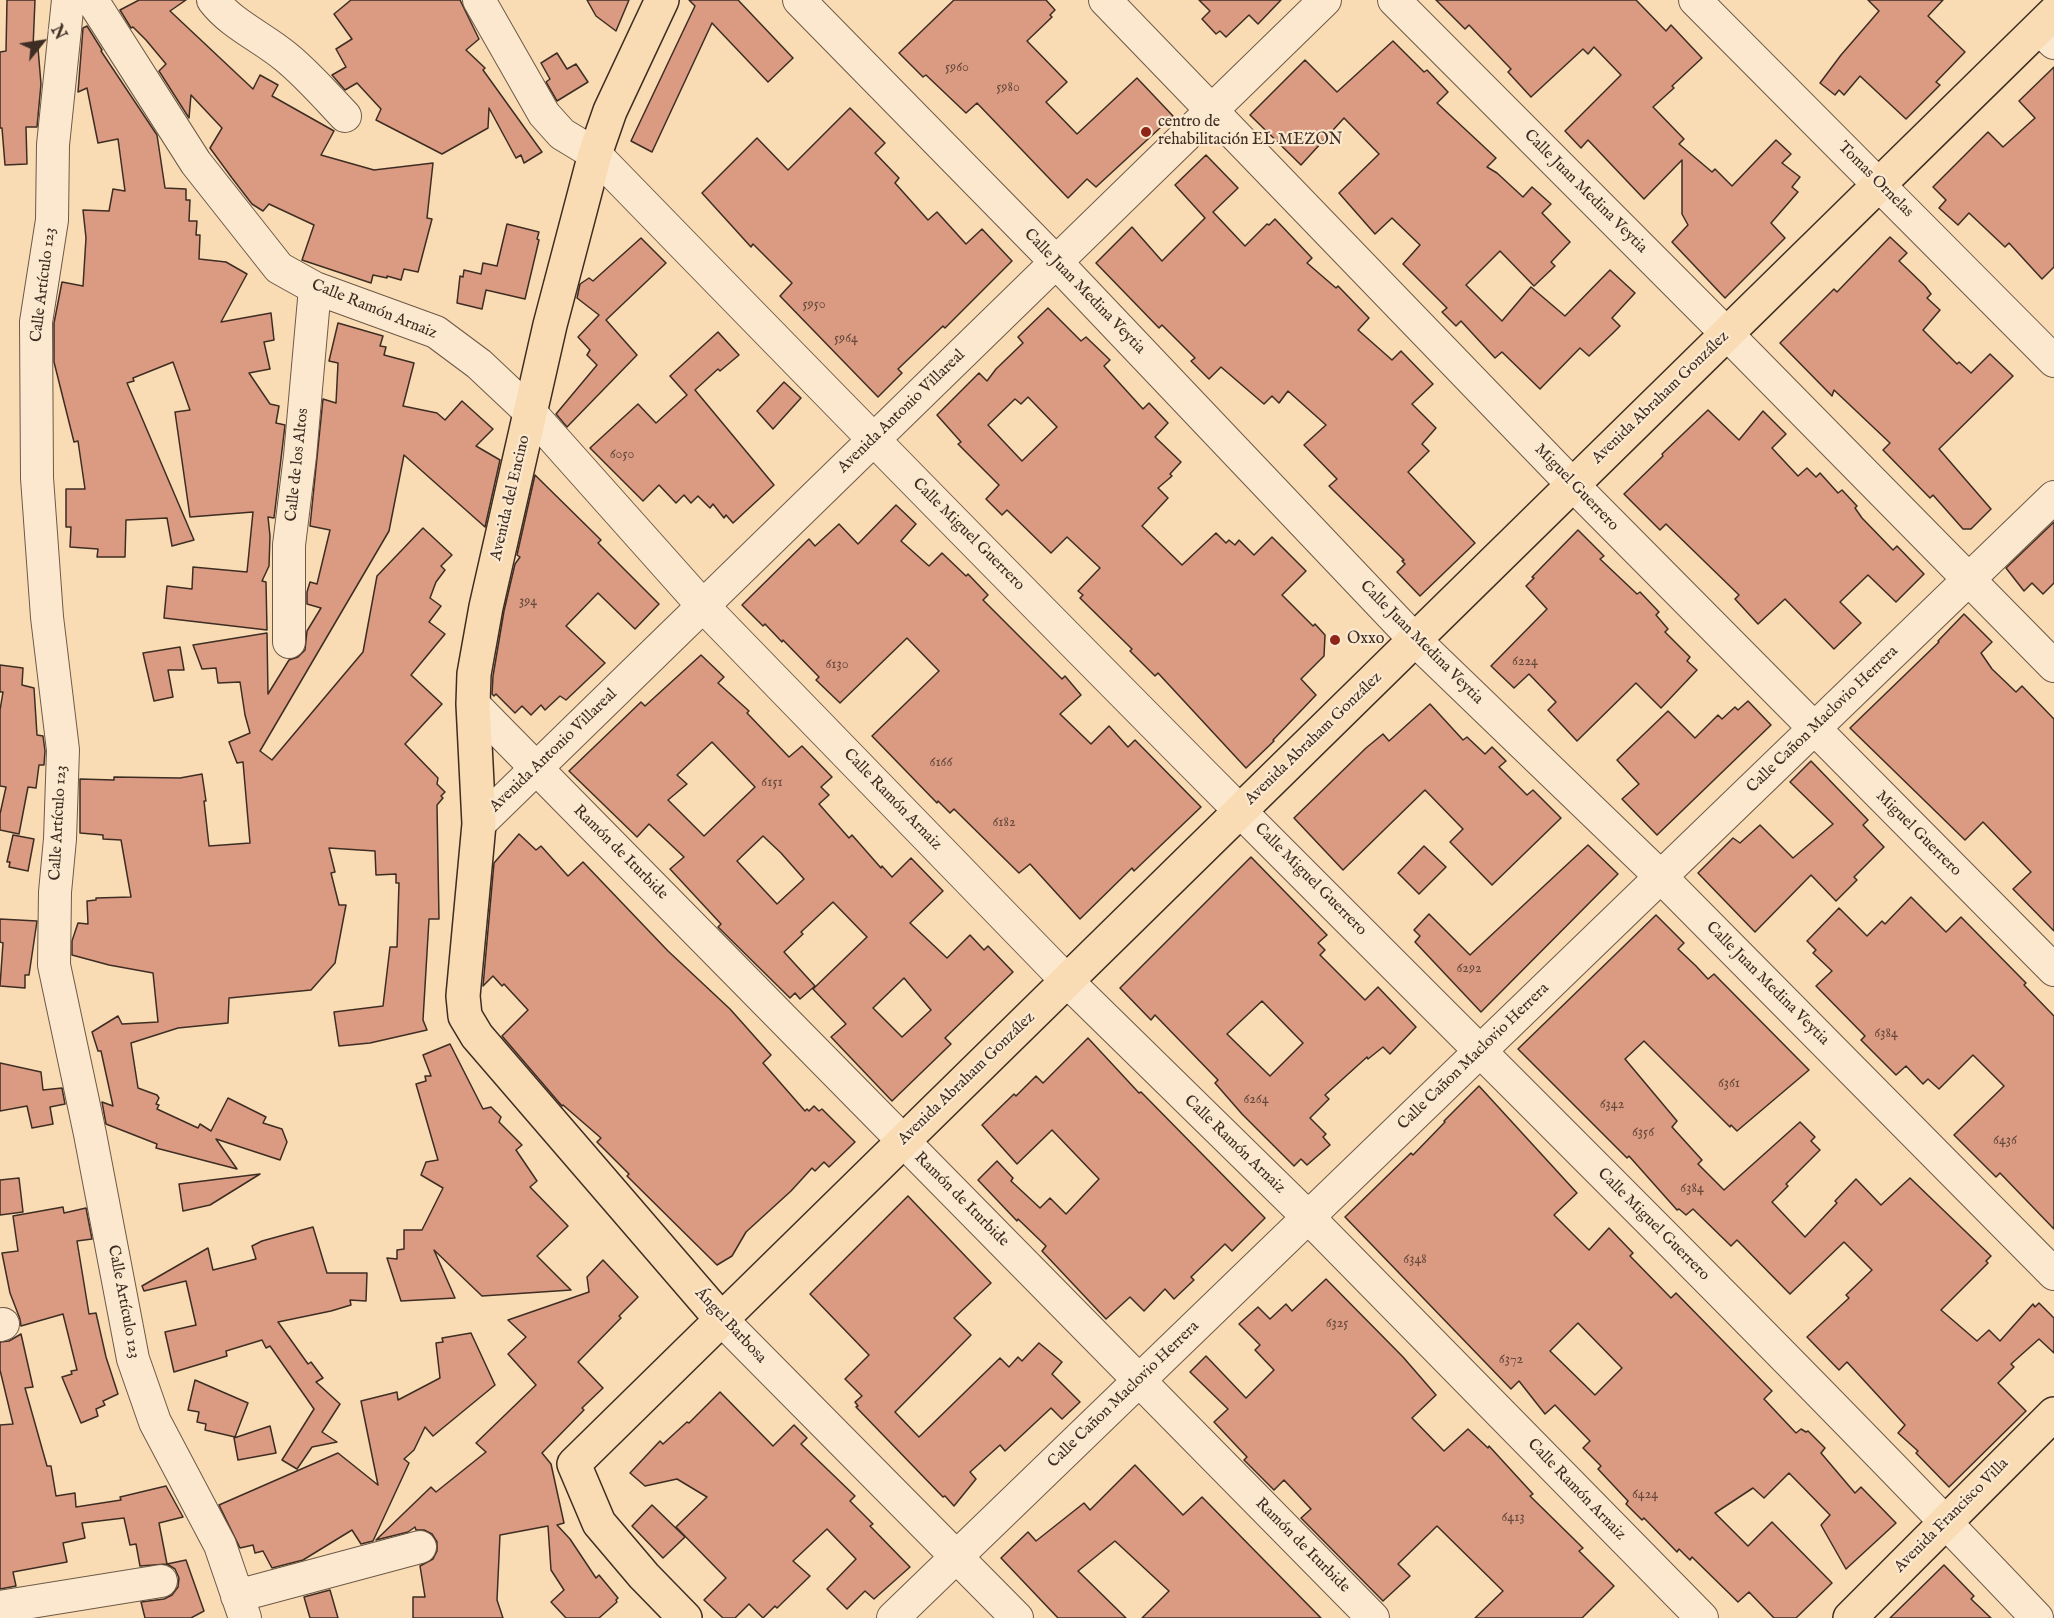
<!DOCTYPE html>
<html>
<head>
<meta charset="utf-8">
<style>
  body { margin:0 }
  #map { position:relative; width:2054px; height:1618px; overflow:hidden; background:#f9dcb4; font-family:"IM FELL English",serif }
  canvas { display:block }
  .north { position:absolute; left:12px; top:12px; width:60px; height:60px; -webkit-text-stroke:4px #fbe8ce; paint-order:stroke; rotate:60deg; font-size:16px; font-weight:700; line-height:24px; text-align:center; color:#3e2d23 }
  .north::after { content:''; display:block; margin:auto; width:21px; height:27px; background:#3e2d23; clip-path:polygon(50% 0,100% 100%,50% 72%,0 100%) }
</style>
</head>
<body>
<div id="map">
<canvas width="2054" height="1618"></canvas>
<div class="north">N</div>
</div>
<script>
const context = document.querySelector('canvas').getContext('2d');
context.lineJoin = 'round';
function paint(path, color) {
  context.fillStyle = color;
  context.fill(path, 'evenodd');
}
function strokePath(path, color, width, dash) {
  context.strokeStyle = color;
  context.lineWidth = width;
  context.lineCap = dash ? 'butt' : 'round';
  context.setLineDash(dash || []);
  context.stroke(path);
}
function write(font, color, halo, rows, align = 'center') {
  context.font = font + ' "IM FELL English",serif';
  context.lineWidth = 4.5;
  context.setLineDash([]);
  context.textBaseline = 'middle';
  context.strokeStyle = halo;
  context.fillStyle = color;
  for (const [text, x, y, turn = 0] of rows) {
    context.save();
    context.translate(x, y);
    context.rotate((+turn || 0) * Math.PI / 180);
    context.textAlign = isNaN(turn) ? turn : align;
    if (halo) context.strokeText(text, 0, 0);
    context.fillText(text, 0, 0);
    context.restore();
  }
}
const building = new Path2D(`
  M7,0H35L33,48H38L41,84L37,127H26L27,164L5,165L2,128H0V52L6,51Z
  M139,0H186L170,11L253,89L260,75L278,85L272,96L334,131L321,155L374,170L433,163L427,218L432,219L418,272L404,269L401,280L387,276V278L373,275L371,283L302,260L314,225L269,204L263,211L252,204L232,178L210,148L222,128L191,95L189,118L159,71L166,64L146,40L133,27L131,28L120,10Z
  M351,0H460L479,39L466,50L485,68L483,70L542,152L524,163L521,155L516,158L489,108L488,128L442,154L376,120L381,109L357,83L345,90L332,75L346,67L336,49L352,39L334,14Z
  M587,0H629L616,31L596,16Z
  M689,0H738L793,58L768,82L712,23L652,152L631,141L695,6Z
  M954,0H1046L1055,10L1050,15L1052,17L1027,41L1067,82L1046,102L1077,134L1137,78L1173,116L1096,187L1087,179L1068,198L977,103L966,113L926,75L923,77L899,53Z
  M1199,0H1281L1258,24L1249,15L1226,37L1220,31L1216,34L1202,19L1210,11Z
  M1436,0H1636L1666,31L1671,25L1702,58L1672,86L1674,88L1653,107L1684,139L1679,144L1712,172L1715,169L1732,186L1776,140L1791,154L1782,163L1800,177L1792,187L1798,192L1771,223L1785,238L1725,298L1672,242L1688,225L1682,214V160L1644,199L1588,140L1581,148L1565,131L1621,75L1594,47L1588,54L1583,49L1531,97L1508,72L1511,69L1469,25L1465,29Z
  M1868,0H1943L1928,16L1965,52L1936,82L1940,85L1906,119L1860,76L1844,95L1839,90L1835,95L1820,83L1841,55L1879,11Z
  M87,26L102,50L101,51L157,135L165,188L186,189V200H190L189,221H197L196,235H200L199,259L226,262L247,274L221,322L271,313L274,340L264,342L270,369L249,373L270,404L279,406L276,423L285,425L274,518L268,517L270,536L269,566L262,581L266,582L267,630L164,618L167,586L192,589L193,567L247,572L253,512L190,517L175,412L190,410L173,362L133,378L134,381L127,383L194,540L172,546L167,518L126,520L125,557H97L98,549L70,547L71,527H66V489H85L78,441L74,442L54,362V323L62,282L83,286L86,238L83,210L109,211L113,189L125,191L118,139L98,143L87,88L78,92L83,28Z
  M1393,41L1424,72L1427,70L1448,92L1437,103L1496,158L1487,167L1497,173L1523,197L1532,187L1551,204L1542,213L1570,242L1551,262L1555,266L1534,286L1500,251L1466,285L1502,321L1531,287L1565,316L1610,270L1635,293L1612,318L1620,326L1613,333L1589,356L1580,348L1540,389L1502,352L1495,358L1461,321L1456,326L1442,312L1447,308L1403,264L1420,245L1392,218L1375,234L1339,193L1379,154L1344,118L1301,165L1250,115L1305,60L1337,92Z
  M557,53L567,69L576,64L588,82L557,101L546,82L550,79L541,63Z
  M2054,67V267L2042,279L2009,243L2005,247L1969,213L1958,225L1939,208L1946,200L1933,187L1988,132L2003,147L2035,118L2019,101Z
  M850,108L885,143L875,153L899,178L895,183L928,220L937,212L966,244L982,229L1012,261L945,328L943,326L898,369L902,373L878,397L780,296L792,283L753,244L751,247L702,193L757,138L788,170Z
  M1206,155L1238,188L1213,212L1245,246L1267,224L1269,225L1275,219L1312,258L1307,263L1336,288L1338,286L1369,318L1358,330L1392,360L1401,351L1433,384L1412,404L1436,428L1422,444L1429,451L1408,472L1475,543L1420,596L1397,572L1405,564L1402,561L1404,560L1329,486L1337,479L1304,445L1326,425L1288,391L1279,403L1272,396L1264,404L1221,367L1209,379L1191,361L1195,358L1162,325L1159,328L1096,263L1132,227L1162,261L1205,218L1175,185Z
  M507,224L539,232L537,239L539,240L525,299L486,290L482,309L457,303L460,276L463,277L464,270L481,274L483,263L497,266Z
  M1890,237L1907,253L1899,261L1925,286L1931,294L1927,298L1940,310L1923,330L1957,364L1959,362L1971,373L1990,354L2013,376L1939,449L1991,509L1971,529H1963L1933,495L1930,498L1883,450L1890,443L1834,390L1832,396L1780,343L1834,289L1837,292Z
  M641,238L666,263L606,320L637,355L567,427L556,414L597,365L587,355L590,350L578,337L599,315L577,298L580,284L589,278L593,281Z
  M1048,308L1081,341L1086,337L1110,360L1104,366L1143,409L1149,403L1168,423L1155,437L1181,462L1170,474L1172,476L1158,488L1168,498L1142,526L1182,565L1216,533L1226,543L1229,540L1235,545L1239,540L1254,555L1272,537L1306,571L1282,595L1313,626L1315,624L1325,635L1324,656L1301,679L1316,695L1273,740L1274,741L1246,768L1158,673L1155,676L1130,651L1132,649L1080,598L1083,595L1078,591L1100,568L1067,537L1051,553L1007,510L1002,515L986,499L999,485L958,444L961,442L937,415L979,373L987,381L996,369L1023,343L1018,337ZM1028,397L1057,427L1022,461L988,425L1015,399L1021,404Z
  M338,323L383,336L380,346L386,347L384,355L414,363L403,406L437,413L445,420L462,401L493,429L476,446L500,460L485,527L404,455L389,531L260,751L272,760L363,652L377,576L423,528L452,555L441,566L445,570L436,582L430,598L441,606L429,622L445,634L411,675L442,704L405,744L438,778L437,784L445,792L441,796L443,798L437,805L439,919H429L423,1020L427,1030L370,1043L339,1046L334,1012L383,1006L390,947H397L399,883H396V874L376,875L375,851L329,848L335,872L331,873L339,905H346L335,963L311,990L229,998L228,1023L178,1028L131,1043L138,1088L157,1095L159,1098L156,1104L159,1105L157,1109L198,1128L200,1124L211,1131L228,1098L266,1117L263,1123L282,1129L287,1142L280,1160L216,1139L237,1169L156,1148L157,1144L106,1124L102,1102L113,1106L101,1051H98L92,1032L118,1016L122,1024L158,1022L153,973L109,965L72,955V941L78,923L88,924L87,901L96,900V898L131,897L121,840L103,839V835L80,833V779L114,780V777L180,778L202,774L206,801H204L209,846L250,843L243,762L237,763L229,742L250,733L245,715L240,682L218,683L216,668L202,669L193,645L267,633L268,694L289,660L298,657L305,650L307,631L321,608L307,604V592L310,582L317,584L330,530L310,526L323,399L336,403L338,363L329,361Z
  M718,332L739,355L720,371L718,369L695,390L774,485L733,523L726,515L724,518L713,504L710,508L698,496L691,503L684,495L676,503L659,485L643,501L590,448L638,404L656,423L687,395L670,376Z
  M784,382L801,398L773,429L757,411Z
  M1708,410L1739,440L1763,411L1786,434L1772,448L1798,476L1807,468L1816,477L1820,473L1838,493L1842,490L1857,506L1855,508L1862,518L1893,550L1897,546L1924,574L1896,602L1868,575L1840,602L1861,623L1834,649L1785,599L1758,624L1735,599L1739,595L1666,524L1660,530L1624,494L1663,456L1662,454Z
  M535,475L601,540L598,543L659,604L635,629L598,593L566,626L605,663L566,700L560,696L545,710L541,705L531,715L522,706L515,713L496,694L494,696L492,694L493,676L504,611L515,564L520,557L517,555Z
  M896,505L916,524L901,541L929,566L942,553L966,576L968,574L988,595L983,600L1062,679L1065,676L1081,695L1060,714L1091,744L1109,726L1128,747L1135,740L1201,807L1134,871L1132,868L1080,919L1030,864L1019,873L954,809L950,813L938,801L937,803L872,736L939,671L907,638L840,703L816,680L819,677L783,640L782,642L765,624L763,626L742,605L809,539L815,546L839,524L858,544Z
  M2054,522V583L2043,594L2032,583L2024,591L2006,568Z
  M1578,530L1604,556L1600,559L1637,594L1640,592L1659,612L1656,615L1668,629L1665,632L1690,657L1687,661L1697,670L1661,708L1636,683L1577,741L1548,710L1556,702L1529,674L1514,688L1491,666L1547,609L1526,586L1534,578L1532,577Z
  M1964,614L1992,642L1981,653L1992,669L2016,692L2022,686L2054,719V931L2013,889L2031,872L1983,822L1965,840L1850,728L1939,642L1938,641Z
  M180,647L184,670H168L173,697L154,701L143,653Z
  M701,655L724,677L718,683L749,711L747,713L789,757L802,746L832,777L821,787L829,795L819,804L849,838L852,835L881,868L882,866L892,877L911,858L943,891L910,923L947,958L970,935L984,950L988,946L1013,972L947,1036L945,1038L951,1044L892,1101L831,1037L846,1024L813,989L867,937L833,902L801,932L803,934L784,952L815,986L800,999L795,993L790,998L718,927L721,924L670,869L684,857L649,824L637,837L569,771L641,702L645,706ZM712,742L755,787L704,836L668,800L687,784L677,775ZM763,836L781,853L804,879L777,904L737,861ZM904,978L931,1010L902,1037L873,1008Z
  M0,665L23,668L22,685L34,688L37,735L43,736L45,751L44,765H39L36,788L28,787L19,834L0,830V814L6,787L0,786V710L3,692H0Z
  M1748,701L1771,725L1657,835L1622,799L1639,784L1617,760L1668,711L1695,738L1718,715L1722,719L1735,707L1738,710Z
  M1430,704L1463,740L1467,737L1485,754L1492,747L1506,761L1499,767L1527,795L1533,790L1561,818L1492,885L1450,842L1463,829L1425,790L1343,870L1294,818L1366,748L1383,734L1389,741Z
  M1811,761L1868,820L1863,825L1884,847L1854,877L1857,880L1836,901L1811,875L1755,932L1698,873L1733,838L1740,843L1760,825L1793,858L1833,824L1790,782Z
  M519,834L536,850L541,846L568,876L583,862L668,951L730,1009L771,1055L763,1063L805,1111L807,1109L809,1111L814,1106L819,1111L822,1109L855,1142L829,1167L824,1162L815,1171L812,1168L791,1191L746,1232L732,1256L717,1265L627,1176L629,1174L597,1142L601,1138L563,1105L562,1106L502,1036L528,1010L504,984L502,986L493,976L483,986L494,863Z
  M13,835L34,839L28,871L9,867L10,862H7Z
  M1588,845L1618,874L1481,1012L1415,942L1420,936L1414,930L1429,914L1470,955Z
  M1424,846L1446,867L1419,894L1398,873Z
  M1251,857L1327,935L1318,943L1325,950L1320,955L1365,1000L1378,987L1416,1027L1390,1054L1383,1047L1368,1059L1367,1057L1325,1095L1329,1099L1310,1118L1326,1134L1323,1137L1330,1145L1307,1165L1301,1159L1294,1166L1242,1114L1215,1083L1218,1080L1155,1015L1151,1020L1120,988ZM1262,1001L1303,1043L1270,1076L1227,1034Z
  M1911,897L1946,932L1961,917L2026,983L2024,985L2054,1016V1229L2000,1173L1996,1177L1954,1135L2004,1086L1973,1055L1939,1089L1928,1079L1923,1084L1906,1066L1896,1075L1861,1040L1865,1036L1816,986L1832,971L1813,953L1816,950L1807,941L1839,908L1867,936L1882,921L1885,924Z
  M1656,915L1684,943L1678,949L1696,966L1708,979L1714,974L1809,1070L1737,1131L1731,1125L1730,1127L1644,1041L1625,1059L1677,1121L1672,1127L1702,1160L1698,1164L1724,1190L1800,1122L1815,1137L1811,1141L1820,1150L1786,1184L1788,1186L1772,1202L1805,1237L1837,1203L1835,1201L1856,1179L1881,1205L1910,1178L1991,1256L1986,1261L1988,1263L1941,1310L1977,1341L1989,1330L2000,1341L2033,1304L2035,1307L2039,1303L2054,1318V1353L2039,1339L2011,1364L2014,1367L1998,1383L2026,1411L1949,1487L1916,1453L1918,1451L1898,1433L1905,1425L1847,1362L1839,1370L1807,1337L1849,1298L1846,1295L1872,1270L1844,1242L1790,1294L1737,1240L1731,1246L1693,1209L1686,1215L1679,1209L1677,1210L1629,1156L1627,1158L1518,1049Z
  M0,919L37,921L29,975H25V988L0,986L3,943L0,942Z
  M1088,1038L1139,1093L1141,1092L1265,1218L1232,1251L1225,1244L1191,1277L1194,1280L1174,1299L1165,1289L1144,1311L1130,1297L1106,1319L1042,1251L1046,1246L1018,1219L1017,1221L978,1180L997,1161L1013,1178L1011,1181L1040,1208L1050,1198L1066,1214L1099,1179L1052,1130L1017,1164L982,1125L1014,1094L1016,1096L1036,1076L1043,1083Z
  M450,1044L483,1109L491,1107L501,1117L499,1122L522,1145L516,1150L537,1181L530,1187L568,1226L537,1256L571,1290L482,1296L434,1250L455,1298L401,1301L387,1258L397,1259V1250L404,1249V1230H422L443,1188L421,1175L426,1162L438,1160L416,1084L426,1081L425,1076H431L423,1055Z
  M0,1063L41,1072L43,1090L62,1088L65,1104L50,1107L53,1124L32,1128L27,1106L0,1111Z
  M1479,1086L1577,1193L1554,1215L1589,1250L1609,1228L1633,1253L1630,1256L1671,1298L1676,1293L1772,1391L1764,1399L1796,1433L1801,1429L1806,1432L1808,1431L1825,1448L1821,1453L1855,1493L1861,1487L1896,1523L1846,1569L1821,1525L1830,1515L1789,1473L1764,1498L1753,1488L1715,1513L1748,1546L1772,1522L1832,1583L1796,1618H1774L1749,1592L1738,1602L1692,1557L1690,1560L1679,1549L1677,1552L1644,1518L1642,1520L1626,1504L1628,1501L1598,1469L1601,1466L1583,1448L1590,1441L1555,1405L1545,1414L1519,1381L1511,1389L1345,1217L1411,1153L1413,1155L1445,1122L1444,1121ZM1578,1323L1622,1368L1595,1395L1550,1351Z
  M260,1174L210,1205L183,1211L179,1184Z
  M19,1178L23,1212L0,1215V1180Z
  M908,1196L991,1283L954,1318L971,1335L895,1412L919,1437L1000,1358L1009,1367L1018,1357L1022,1361L1039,1343L1062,1362L1052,1374L1080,1402L1062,1419L1051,1408L1005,1451L1000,1445L970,1472L976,1479L954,1506L945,1496L943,1497L856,1407L858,1406L855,1402L862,1396L845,1379L869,1355L810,1294Z
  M63,1207L64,1213L86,1208L92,1239L77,1241L89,1314L96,1313L106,1357L118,1394L103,1401L105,1405L96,1409L98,1416L81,1423L62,1377L72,1374L71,1371L77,1370L63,1314L21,1326L20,1319L10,1293L2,1253L18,1251L13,1216Z
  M313,1227L327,1273H367L366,1301L350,1300L351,1305L331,1311L278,1322L308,1364L311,1362L323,1378L316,1382L340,1404L322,1432L337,1442L312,1447L297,1469L282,1460L314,1409L270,1346L266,1348L262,1340L226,1351L227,1356L174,1372L165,1332L196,1325L186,1281L144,1291L142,1286L208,1248L213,1270L256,1259L252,1246L262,1241Z
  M603,1260L638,1297L619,1316L621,1318L578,1362L603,1388L582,1408L584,1410L542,1453L551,1464L564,1523L557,1525L570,1539L596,1578L599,1575L618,1598L616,1600L617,1602L599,1618H566L551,1602L564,1590L551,1570L548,1526L500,1535L497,1600L503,1618H413V1597H425L420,1566L433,1559L437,1551V1542L432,1534L424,1530H416L415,1527L408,1532L376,1540L431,1487L436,1492L486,1452L476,1443L536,1385L508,1354L526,1337L508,1320L589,1292L587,1277Z
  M1326,1279L1403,1357L1436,1395L1412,1418L1444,1451L1468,1429L1488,1448L1489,1446L1533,1494L1530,1496L1583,1548L1579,1551L1614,1586L1582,1618H1475L1503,1591L1437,1526L1398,1564L1410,1576L1383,1601L1301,1518L1311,1509L1284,1480L1274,1490L1244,1460L1247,1457L1214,1422L1228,1409L1190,1372L1206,1356L1246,1398L1274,1370L1255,1350L1260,1345L1239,1324L1258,1307L1270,1319L1286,1304L1292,1311Z
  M471,1333L495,1385L433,1436L425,1427L414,1450L404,1459L409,1463L373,1541L361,1544L352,1530L303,1560L272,1568L263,1551L255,1553L253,1545L240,1548L219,1505L338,1453L378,1485L361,1401L397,1392L398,1400L440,1378L436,1343L443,1342L442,1338Z
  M21,1334L33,1387L25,1388L47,1466H51L56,1496L75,1493L76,1507L121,1500L120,1497L166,1486L183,1517L159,1523L167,1564L186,1560L204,1611L191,1618H145L141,1602L164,1599L172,1595L178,1587L179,1578L175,1569L167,1564L140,1566L136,1544L130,1545L124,1518L82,1523L85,1538L63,1543L67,1562L13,1572L16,1586L0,1589V1425L13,1424L0,1370V1342L9,1341Z
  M195,1380L248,1403L235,1437L205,1430L206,1424L197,1422L199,1412L188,1410Z
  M720,1392L773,1446L794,1425L807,1438L801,1444L855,1496L850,1501L873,1524L870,1526L910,1567L874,1599L865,1591L847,1609L827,1589L856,1559L827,1529L793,1561L810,1576L777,1608L775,1606L763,1618L749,1604L735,1618H723L704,1600L726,1578L676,1527L707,1497L677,1479L645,1486L630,1473L660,1441L663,1444L687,1422L689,1423Z
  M270,1426L276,1453L238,1460L234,1438Z
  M1135,1465L1183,1515L1202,1497L1321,1618H1142L1169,1591L1115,1541L1078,1571L1126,1618H1058L1001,1558L1028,1532L1036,1541L1084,1503L1090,1510Z
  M652,1505L685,1537L663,1558L632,1526Z
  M1944,1565L1974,1596L1971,1599L1991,1618H1890Z
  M330,1590L338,1618H310L304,1597Z`);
paint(building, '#da9b82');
strokePath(building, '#3e2d23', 1.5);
const minor = new Path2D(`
  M68,0L53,145L52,220L36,322L37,478L47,617L63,750L60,839L55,892L54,965L90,1134L133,1359L155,1422L220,1545L245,1618
  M92,0L196,163L279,268L315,288L436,332L479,364L530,412L703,606L1067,981L1308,1217L1702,1618
  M213,0C231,24 262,37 286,57C307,74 326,96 345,116
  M479,0L544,114L562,134L595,154C809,374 1023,593 1239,810C1506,1078 1777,1344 2037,1618
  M799,0L1056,262L1415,640L1661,877L2054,1274
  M1105,0L1573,485L2054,970
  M1394,0L1727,334L2054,666
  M1695,0L2054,361
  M2039,28L2054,43
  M289,642V545L300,456L315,288
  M473,704L1373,1618
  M479,824L1325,0
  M721,1319L1017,1618
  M0,1325L3,1324
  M237,1596L420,1547
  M0,1607L161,1581
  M893,1618L2054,497`);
const major = new Path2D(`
  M662,0L610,111L595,154L550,325L486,607L474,674L473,704L479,824L463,996L465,1016L477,1036L721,1319
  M685,1618L644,1576L599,1523L574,1464L2054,13
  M1850,1618L2054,1414`);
strokePath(minor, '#6d5947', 34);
strokePath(major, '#3e2d23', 36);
strokePath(minor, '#fbe8ce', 32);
strokePath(major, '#f9dcb4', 33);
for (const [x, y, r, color] of [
  [1146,132,6,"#8f2418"],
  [1335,640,6,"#8f2418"]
]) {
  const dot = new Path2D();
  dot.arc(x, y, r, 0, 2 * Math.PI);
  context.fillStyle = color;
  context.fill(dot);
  strokePath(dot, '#fbe8ce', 2);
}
write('14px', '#65483b', null, [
  ["5960",957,68],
  ["5980",1008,88],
  ["5950",814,305],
  ["5964",846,339],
  ["6050",622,455],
  ["394",528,602],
  ["6224",1525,662],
  ["6130",837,665],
  ["6166",941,763],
  ["6151",772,783],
  ["6182",1004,823],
  ["6292",1469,969],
  ["6384",1886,1034],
  ["6361",1729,1084],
  ["6264",1256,1100],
  ["6342",1612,1105],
  ["6356",1643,1133],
  ["6436",2005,1141],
  ["6384",1692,1189],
  ["6348",1415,1260],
  ["6325",1337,1324],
  ["6372",1511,1360],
  ["6424",1645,1495],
  ["6413",1513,1518]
]);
write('16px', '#3e2d23', '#fbe8ce', [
  ["centro de",1158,123],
  ["rehabilitación EL MEZON",1158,141],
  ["Oxxo",1347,640]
], 'left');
write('16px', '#3e2d23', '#fbe8ce', [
  ["Tomas Ornelas",1875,180,45],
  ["Calle Juan Medina Veytia",1585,192,45],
  ["Calle Artículo 123",44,285,-83],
  ["Calle Juan Medina Veytia",1084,292,46],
  ["Calle Ramón Arnaiz",374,310,22],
  ["Avenida Abraham González",1661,398,-44],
  ["Avenida Antonio Villareal",902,412,-44],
  ["Calle de los Altos",298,465,-84],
  ["Miguel Guerrero",1576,488,46],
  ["Avenida del Encino",511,498,-77],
  ["Calle Miguel Guerrero",968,535,45],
  ["Calle Juan Medina Veytia",1421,643,45],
  ["Calle Cañon Maclovio Herrera",1823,720,-44],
  ["Avenida Abraham González",1314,739,-44],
  ["Avenida Antonio Villareal",554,751,-44],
  ["Calle Ramón Arnaiz",892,800,46],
  ["Calle Artículo 123",59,823,-87],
  ["Miguel Guerrero",1918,834,45],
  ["Ramón de Iturbide",620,853,45],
  ["Calle Miguel Guerrero",1310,880,45],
  ["Calle Juan Medina Veytia",1767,984,45],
  ["Calle Cañon Maclovio Herrera",1474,1057,-44],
  ["Avenida Abraham González",967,1079,-44],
  ["Calle Ramón Arnaiz",1234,1145,44],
  ["Ramón de Iturbide",961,1200,45],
  ["Calle Miguel Guerrero",1653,1225,45],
  ["Calle Artículo 123",123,1302,79],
  ["Ángel Barbosa",730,1326,47],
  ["Calle Cañon Maclovio Herrera",1124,1395,-44],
  ["Calle Ramón Arnaiz",1576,1490,46],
  ["Avenida Francisco Villa",1952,1516,-45],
  ["Ramón de Iturbide",1302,1546,45]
]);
</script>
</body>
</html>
